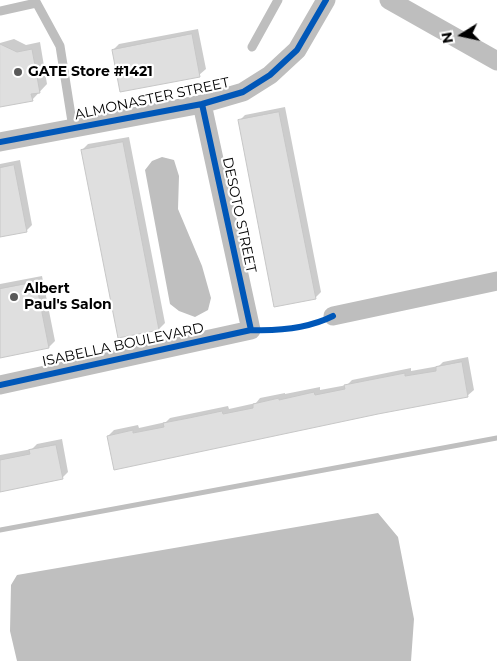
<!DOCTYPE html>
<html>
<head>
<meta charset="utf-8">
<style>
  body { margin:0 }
  #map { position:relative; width:497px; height:661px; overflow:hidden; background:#fff; font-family:Montserrat,sans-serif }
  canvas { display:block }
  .north { position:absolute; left:437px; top:10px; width:50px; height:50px; -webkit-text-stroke:4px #fff; paint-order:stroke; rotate:260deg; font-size:14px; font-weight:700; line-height:20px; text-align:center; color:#000 }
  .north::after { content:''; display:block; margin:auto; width:18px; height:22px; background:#000; clip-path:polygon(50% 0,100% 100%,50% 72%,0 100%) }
</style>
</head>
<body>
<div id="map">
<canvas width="497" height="661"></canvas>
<div class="north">N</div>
</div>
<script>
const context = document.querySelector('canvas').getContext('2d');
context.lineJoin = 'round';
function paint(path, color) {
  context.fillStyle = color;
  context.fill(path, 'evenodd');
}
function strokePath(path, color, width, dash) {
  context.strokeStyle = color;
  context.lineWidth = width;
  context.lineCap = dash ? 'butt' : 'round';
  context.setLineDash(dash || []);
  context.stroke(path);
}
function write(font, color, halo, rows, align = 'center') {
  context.font = font + ' Montserrat,sans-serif';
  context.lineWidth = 4.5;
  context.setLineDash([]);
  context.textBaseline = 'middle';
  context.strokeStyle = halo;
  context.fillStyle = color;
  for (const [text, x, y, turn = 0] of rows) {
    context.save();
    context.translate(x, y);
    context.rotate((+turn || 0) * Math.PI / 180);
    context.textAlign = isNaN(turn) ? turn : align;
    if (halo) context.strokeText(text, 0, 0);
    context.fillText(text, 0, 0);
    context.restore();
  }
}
paint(new Path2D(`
  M162,157L174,160L179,176L178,209L202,266L211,298L208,310L195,317L179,311L170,304L145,170L152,161Z
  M378,513L398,537L414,619L411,661H17L10,631L11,585L17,575Z`), '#bfbfbf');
paint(new Path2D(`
  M198,29L206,69L199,75L113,50L119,44Z
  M14,39L26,45L40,42L47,84L32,100L0,105V43Z
  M285,107L321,292L315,298L239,121L245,115Z
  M129,137L165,323L159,329L82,150L88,144Z
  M20,160L32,225L26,231L0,236V164Z
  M42,276L55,341L49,347L0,357V284Z
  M468,357L474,390L467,396L108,436L114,430L138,425L139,428L166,422L170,418L228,406L229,409L256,403L260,398L285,393V394L320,387V390L347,385L352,380L411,368V371L439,366L443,362Z
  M62,439L68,472L62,478L0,490V455L32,449L37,444Z`), '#0003');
strokePath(new Path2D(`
  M0,530L497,438`), '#bfbfbf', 5);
const building = new Path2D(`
  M192,34L200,77L120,92L112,50Z
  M0,44L17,52L32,49L40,93L31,94L33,101L0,107Z
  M279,112L316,299L274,307L238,120Z
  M123,142L159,330L118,338L81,150Z
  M14,165L27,232L0,237V168Z
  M36,282L49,348L0,358V289Z
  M462,362L468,397L378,414L114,470L107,436L133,430V433L164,427L163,423L189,418L222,411L223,414L253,408V404L279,398V400L314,392L315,395L345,389L344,385L405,373V376L436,371V367Z
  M56,445L63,479L0,492V460L30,454L29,450Z`);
paint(building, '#dfdfdf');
strokePath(building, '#c7c7c7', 1);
strokePath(new Path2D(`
  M35,0L60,46L73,128
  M0,11L36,3
  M252,47L278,0`), '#bebebe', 9);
strokePath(new Path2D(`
  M389,0L497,61
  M0,142L202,104L243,92L270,75L297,50L326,0
  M333,316L497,281
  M0,385L251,330L202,104`), '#bebebe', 19);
strokePath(new Path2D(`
  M202,104L251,330
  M0,142L202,104L243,92L270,75L297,50L326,0
  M0,385L251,330C278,331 309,328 333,316`), '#0057b8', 6);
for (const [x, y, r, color] of [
  [18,72,5,"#595959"],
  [14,297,5,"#595959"]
]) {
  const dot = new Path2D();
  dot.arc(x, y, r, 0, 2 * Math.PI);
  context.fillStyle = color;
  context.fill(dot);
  strokePath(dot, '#fff', 2);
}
write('bold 14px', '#000', '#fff', [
  ["GATE Store #1421",28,72],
  ["Albert",24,289],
  ["Paul's Salon",24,305]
], 'left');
write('14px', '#000', '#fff', [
  ["ALMONASTER STREET",152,99,-12],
  ["DESOTO STREET",239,215,78],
  ["ISABELLA BOULEVARD",123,345,-12]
]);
</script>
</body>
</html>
